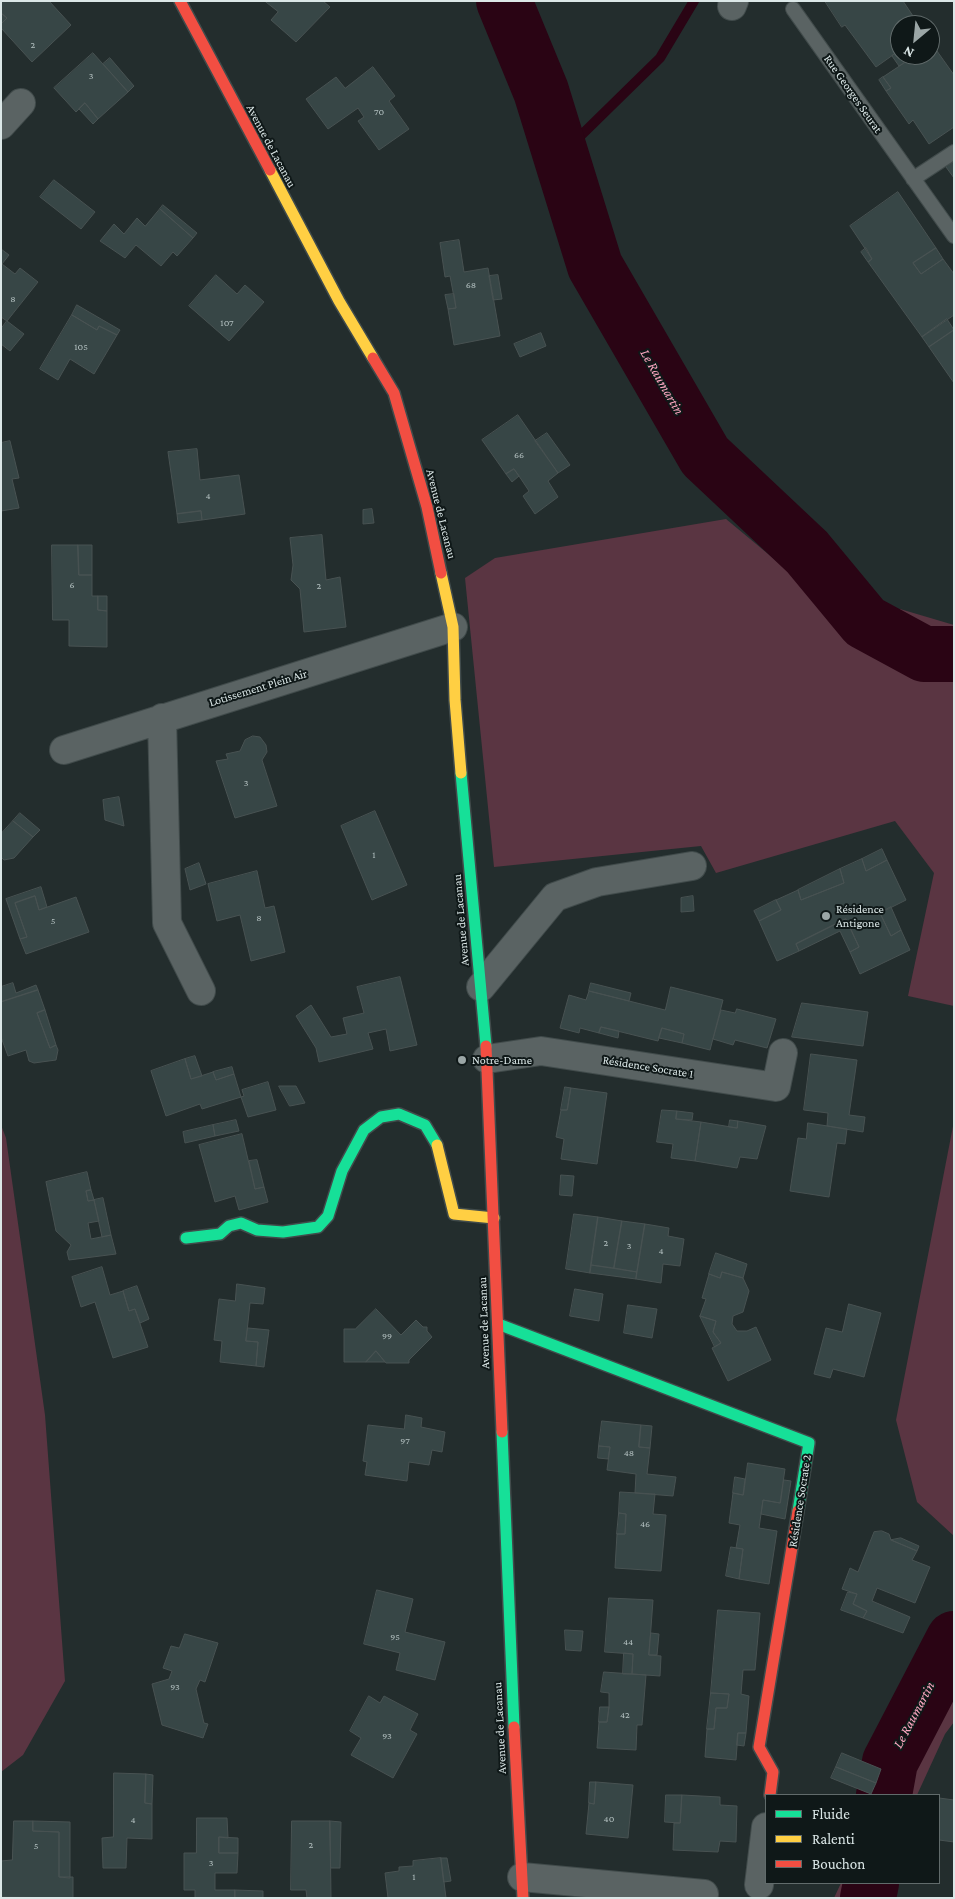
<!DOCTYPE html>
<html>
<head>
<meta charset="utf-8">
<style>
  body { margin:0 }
  #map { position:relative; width:955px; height:1899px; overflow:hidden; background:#232d2d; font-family:"Crimson Pro",serif }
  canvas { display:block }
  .frame { position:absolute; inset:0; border:2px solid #dbe7e7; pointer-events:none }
  .legend { position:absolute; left:765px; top:1794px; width:175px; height:90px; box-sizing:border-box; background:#0f1818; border:1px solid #616b6b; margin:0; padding:6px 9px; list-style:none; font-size:15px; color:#dbe7e7 }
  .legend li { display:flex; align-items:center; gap:10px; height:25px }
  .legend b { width:25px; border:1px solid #616b6b }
  .north { position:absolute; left:890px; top:15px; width:50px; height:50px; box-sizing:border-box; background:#0f1818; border:1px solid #616b6b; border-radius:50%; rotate:208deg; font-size:14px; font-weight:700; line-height:20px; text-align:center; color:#dbe7e7 }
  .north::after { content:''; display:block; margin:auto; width:18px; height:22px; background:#9ba6a6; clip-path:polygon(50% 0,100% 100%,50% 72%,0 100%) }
</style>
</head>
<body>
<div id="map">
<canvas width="955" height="1899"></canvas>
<div class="frame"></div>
<ul class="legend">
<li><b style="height:6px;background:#16e098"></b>Fluide</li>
<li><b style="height:6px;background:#ffcf43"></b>Ralenti</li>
<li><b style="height:6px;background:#f24e42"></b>Bouchon</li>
</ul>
<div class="north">N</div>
</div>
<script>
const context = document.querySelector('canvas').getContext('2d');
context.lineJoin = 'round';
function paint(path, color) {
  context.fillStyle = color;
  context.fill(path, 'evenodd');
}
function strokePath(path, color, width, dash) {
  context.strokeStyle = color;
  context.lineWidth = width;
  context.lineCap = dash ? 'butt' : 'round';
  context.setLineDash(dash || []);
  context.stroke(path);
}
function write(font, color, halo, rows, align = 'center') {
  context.font = font + ' "Crimson Pro",serif';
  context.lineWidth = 4;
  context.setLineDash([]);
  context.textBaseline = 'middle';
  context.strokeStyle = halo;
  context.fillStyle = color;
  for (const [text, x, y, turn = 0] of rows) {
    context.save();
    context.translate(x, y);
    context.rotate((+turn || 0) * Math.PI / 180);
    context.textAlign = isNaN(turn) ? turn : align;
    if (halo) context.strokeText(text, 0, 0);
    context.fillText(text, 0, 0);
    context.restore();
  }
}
paint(new Path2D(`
  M726,519L898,662L900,609L954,625V1006L908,996L934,873L895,821L716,873L701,846L494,867L465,578L495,558Z
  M954,1121V1536L917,1502L896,1420Z
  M1,1125L6,1138L45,1415L65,1681L23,1755L1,1772Z
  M954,1636V1722L945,1734L917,1795H881Z
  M841,1883H886L883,1898H834Z`), '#5a3542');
strokePath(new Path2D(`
  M561,155L660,58L694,1`), '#2a0414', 10);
strokePath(new Path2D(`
  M504,1L541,91L595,266L705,456L807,552L865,622L924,654H954
  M884,1795L890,1762L954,1639
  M868,1898L871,1883`), '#2a0414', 56);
const building = new Path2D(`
  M1,1H49L71,25L32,62L1,28V24L7,18L1,13Z
  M265,1H323L330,7L296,42L271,20L278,12Z
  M825,1H903L919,25H900V50L876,67L845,25L842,27Z
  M1,13L7,18L2,23L1,21Z
  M932,44L954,75V127L929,144L913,120L909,124L886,91L891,88L883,77L916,55H930V45Z
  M900,50V55H916L899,66L892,56Z
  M93,53L128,92L98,119L85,103L76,112L54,88Z
  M110,58L134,86L128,92L103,64Z
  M373,67L395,96L389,101L409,129L379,150L358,121L364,117L358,108L328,129L306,99L336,77L345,88Z
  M883,77L891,88L886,91L879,80Z
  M85,103L98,119L93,124L79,109Z
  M954,162V178L946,167Z
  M54,180L95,212L81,229L40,197Z
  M898,192L936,248L913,263L921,274L943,259L954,274V315L922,337L868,262L872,259L850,226Z
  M163,205L197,233L193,238L160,209Z
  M160,209L193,238L177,256L173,252L161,266L136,245L125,258L100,241L114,224L124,234L137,218L145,226Z
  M459,240L464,272L488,268L500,336L454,345L448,309L456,308L450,276L445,277L440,243Z
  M866,248L872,259L868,262L861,252Z
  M936,248L943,259L921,274L913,263Z
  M1,249L9,255L2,264L15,274L20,268L38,282L7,321L1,317Z
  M216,275L237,294L245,285L264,302L229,341L189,306Z
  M498,275L502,299L493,300L489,276Z
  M454,294L456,308L448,309L445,295Z
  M77,305L120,330L117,335L99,326L97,330L72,315Z
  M72,315L97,330L99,326L117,335L94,374L70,359L58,380L40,369Z
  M947,319L954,330L929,347L922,337Z
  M7,321L24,334L10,351L1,344V329Z
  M954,330V383L929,347Z
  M541,333L546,346L520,357L514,344Z
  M518,415L558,473L548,481L558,497L535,514L523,496L529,491L519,476L514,469L506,474L482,440Z
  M547,433L570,465L558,473L535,441Z
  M10,441L19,478L12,479L19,508L1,511V443Z
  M197,449L200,480L239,475L245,514L202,520L201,511L177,514L168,452Z
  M514,469L519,476L512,482L506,474Z
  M372,509L374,523L363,524V510Z
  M201,511L202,520L178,523L177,514Z
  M322,535L326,580L340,577L346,627L304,632L300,589L291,580L293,565L290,538Z
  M52,545H78L79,575H92V596H98V610L107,611V647L69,646V620H53Z
  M78,545H92V575H79Z
  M98,596H107V611L98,610Z
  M253,736L260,737L266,745L267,752L262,760L277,806L235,818L216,761L228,759L226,754L240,751L245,740Z
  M119,797L124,826L105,820L103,800Z
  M375,811L407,885L372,900L341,826Z
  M20,813L40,830L33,837L13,821Z
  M13,821L33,837L14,858L4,860L1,857V834Z
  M882,849L887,860L866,871L862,859Z
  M862,859L866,871L887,860L906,900L880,913L891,936L901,930L910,950L860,974L850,952L859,947L846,919L796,944L799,951L777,961L759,921L781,910L776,900L798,890L801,900L844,883L840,869Z
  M199,863L206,884L190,890L185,869Z
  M840,869L844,883L801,900L798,890Z
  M257,871L265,908L274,906L285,952L251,961L240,915L217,921L208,884Z
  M41,887L47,907L39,910L35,896L15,903L27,937L20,939L6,899Z
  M35,896L39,910L76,897L89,932L26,954L20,939L27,937L15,903Z
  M693,896L694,911L681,912V898Z
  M776,900L781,910L759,921L754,911Z
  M891,907L901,930L891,936L880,913Z
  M846,919L859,947L850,952L840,931L799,951L796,944Z
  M400,977L417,1045L390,1051L386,1029L368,1033L373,1049L319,1062L316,1048L296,1016L311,1005L331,1037L347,1034L343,1018L364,1013L357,987Z
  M13,983L16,993L36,985L38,990L1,1002V987Z
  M591,983L631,993L629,1001L589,991Z
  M671,987L723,1000L710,1050L682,1043L684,1034L662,1028L658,1041L601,1027L599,1033L580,1028L579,1033L560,1028L569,995L586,1000L589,991L665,1010Z
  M38,990L45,1010L37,1013L50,1048L56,1045L58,1050L56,1060L34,1063L29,1061L26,1050L8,1056L1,1037V1002Z
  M802,1003L868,1012L863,1046L792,1037Z
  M737,1009L776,1019L767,1048L735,1040L733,1045L713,1039L721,1010L735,1013Z
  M45,1010L56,1045L50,1048L37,1013Z
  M601,1027L619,1031L618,1038L599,1033Z
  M662,1028L684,1034L682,1043L659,1038Z
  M811,1054L857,1060L849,1115L865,1117L863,1132L827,1126L828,1113L804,1110Z
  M195,1056L202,1076L191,1079L185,1059Z
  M185,1059L191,1079L213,1072L216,1080L234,1074L241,1097L202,1109L200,1104L166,1116L151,1071Z
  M232,1067L234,1074L216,1080L213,1072Z
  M268,1082L276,1110L248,1117L241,1097L244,1096L242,1090Z
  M279,1086H296L305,1103L290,1106Z
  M565,1087L571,1088L567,1110H561Z
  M571,1088L607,1093L597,1164L561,1159L564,1139L556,1137L561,1110H567Z
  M662,1110L677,1111L676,1119L701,1122L695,1161L671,1158L673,1144L657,1142Z
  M677,1111L693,1113L692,1120L676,1119Z
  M236,1120L239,1131L215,1136L213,1125Z
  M730,1120L738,1121L737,1128L729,1127Z
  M738,1121L766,1126L757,1159L740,1157L737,1168L695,1161L701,1122L737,1128Z
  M808,1123L847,1129L845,1144L837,1143L829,1197L790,1191L798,1138L806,1139Z
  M213,1125L215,1136L185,1143L183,1132Z
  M242,1134L255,1189L264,1187L268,1202L239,1210L235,1196L215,1202L199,1145Z
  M257,1160L264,1187L255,1189L249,1161Z
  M87,1172L91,1190L86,1191L88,1201L94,1200L99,1221L88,1223L91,1239L111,1235L116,1254L69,1260L67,1252L71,1245L56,1231L46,1182Z
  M561,1175L574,1176L572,1196L560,1195Z
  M91,1190L94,1200L88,1201L86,1191Z
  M103,1198L111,1235L102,1237L94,1200Z
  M574,1214L598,1217L590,1273L566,1269Z
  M598,1217L622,1221L614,1268L591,1265Z
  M622,1221L645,1224L637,1272L614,1268Z
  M645,1224L669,1228L668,1236L684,1239L680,1266L663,1264L661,1283L636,1279Z
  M716,1253L747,1264L743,1278L722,1272L720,1278L709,1274Z
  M591,1265L637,1272L636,1279L590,1273Z
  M102,1267L110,1295L123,1291L129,1311L135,1309L148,1347L113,1358L95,1302L81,1307L72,1277Z
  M722,1272L743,1278L749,1291L743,1312L733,1316L732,1324L737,1331H747L756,1327L771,1360L728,1381L712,1348L721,1343L713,1332L716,1321L700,1316L706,1299L702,1298L709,1274L720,1278Z
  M237,1284L265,1288L263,1304L250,1303L246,1341L258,1342L256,1366L220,1362L222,1341L214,1340L219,1299L235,1301Z
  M137,1286L149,1319L140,1323L135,1309L129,1311L123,1291Z
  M575,1289L603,1294L599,1321L570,1316Z
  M849,1304L881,1313L864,1377L833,1369L830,1378L814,1374L826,1328L842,1332Z
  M628,1305L657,1309L652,1338L624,1333Z
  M376,1309L401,1335L416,1320L423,1327H427V1331L432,1337L409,1360V1363H386L376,1351L366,1362H344V1329H355Z
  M700,1316L716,1321L713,1332L721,1343L715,1347Z
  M248,1328L269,1330L264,1367L256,1366L258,1342L246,1341Z
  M376,1351L385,1362H366Z
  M406,1415L422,1418L421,1427L445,1432L442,1452L432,1450L429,1465L409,1462L407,1481L365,1475L367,1462L363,1461L368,1425L404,1429Z
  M602,1421L641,1425L639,1447L650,1448L647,1474L676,1477L673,1496L635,1493L636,1474L607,1470L610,1447L599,1446Z
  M641,1425L652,1426L650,1448L639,1447Z
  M599,1446L610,1447L608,1459L598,1458Z
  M748,1463L785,1469L780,1503L763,1500L759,1528L777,1531L769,1584L739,1579L743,1549L736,1548L740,1525L729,1523L733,1493L743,1495Z
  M735,1477L745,1479L743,1495L733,1493Z
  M784,1480L791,1481L785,1519L761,1514L763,1500L780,1503Z
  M620,1492L655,1494L653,1514L666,1515L661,1571L615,1568L617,1534H625L626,1514L619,1513Z
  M619,1513L626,1514L625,1534H617Z
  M882,1531L889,1534L891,1540L917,1551L912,1560L930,1567L915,1603L877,1588L872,1601L910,1617L903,1633L863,1618L867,1611L853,1604L857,1594L842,1589L850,1568L858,1572L874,1532Z
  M901,1538L919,1546L917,1551L891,1540Z
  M731,1547L743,1549L739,1579L726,1576Z
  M377,1590L413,1599L405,1632L445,1642L435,1680L396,1670L400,1653L364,1644Z
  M848,1592L857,1594L853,1604L867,1611L863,1618L841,1610Z
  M609,1598L653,1600L649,1655L661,1656L660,1676L632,1674L633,1654L605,1652Z
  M718,1610L760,1613L755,1670H743L741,1694L749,1696L746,1733H738L736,1760L705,1757L707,1729H714L716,1708H727L729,1694L711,1693Z
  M565,1630L583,1631L581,1651L566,1650Z
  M651,1633L659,1634L657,1655H649Z
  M185,1634L218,1643L205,1682L200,1680L196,1689L204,1723L208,1724L203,1738L162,1725L152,1684L169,1679L172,1671L163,1668L171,1646L179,1648Z
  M624,1653L633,1654L632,1674H623Z
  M604,1672L646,1675L642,1725H637L636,1750L597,1748L599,1722H607L609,1707V1693L601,1692Z
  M711,1693L729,1694L727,1708H716L714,1729H707Z
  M369,1696L380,1703L384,1696L418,1714L410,1730L417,1734L393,1778L351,1755L361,1738L350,1731Z
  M600,1707H609L607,1722H599Z
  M738,1733H746L744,1746L737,1745Z
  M842,1753L881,1769L876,1783L836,1767Z
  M836,1767L876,1783L871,1794L831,1778Z
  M114,1773L146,1774L145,1803L152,1804V1839L127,1838L126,1868H103L102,1838L113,1837Z
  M146,1774L153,1775L152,1804L145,1803Z
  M590,1782H596L594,1804L589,1803Z
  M596,1782L633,1785L628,1838L586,1834L589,1803L594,1804Z
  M666,1795H682L680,1823L665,1822Z
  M682,1795L720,1797V1805L737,1806L736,1842L720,1841L718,1852L673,1850L674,1823H680Z
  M939,1798L954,1800V1842L939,1840Z
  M197,1818H227L228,1838L219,1837V1853H238L237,1873H215V1890H235V1898H195V1890H184V1853H196Z
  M14,1821H33V1831L59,1832V1877H73V1898L1,1897V1861L12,1860Z
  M33,1821L70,1822V1878L59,1877V1832L33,1831Z
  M292,1821H330L331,1898H307L306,1890H291Z
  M330,1821L341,1822L340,1868H331Z
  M219,1837L238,1838V1853H219Z
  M441,1858L446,1898H388L385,1873L399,1871V1867L413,1866V1861Z
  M441,1858H447L451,1881L444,1882Z
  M235,1890L263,1891V1898H235Z`);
paint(building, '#374646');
strokePath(building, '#485252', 1);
const lane = new Path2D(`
  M793,9L954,236
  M913,179L954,152`);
const street = new Path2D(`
  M732,6L734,1
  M1,125L21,103
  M162,718L167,923L201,991
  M64,750L453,627
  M481,987L555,897L597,882L692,866
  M487,1059L541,1051L776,1087L783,1053
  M522,1877L704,1894
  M759,1885L766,1827`);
const fast = new Path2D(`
  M461,773L486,1046
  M186,1238L220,1234L229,1226L241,1223L257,1230L283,1232L318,1227L328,1216L342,1171L364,1130L381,1117L399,1114L425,1125L437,1145
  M498,1324L809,1443L798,1511
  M502,1432L514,1727`);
const slow = new Path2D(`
  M270,170L339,301L373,358
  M441,573L453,627L455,700L461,773
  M437,1145L454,1214L494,1218`);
const jam = new Path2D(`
  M180,1L270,170
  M373,358L394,393L427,507L441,573
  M486,1046L502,1432
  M514,1727L523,1898
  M770,1795L773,1772L759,1747L798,1511`);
strokePath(lane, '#414b4b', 16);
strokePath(street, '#414b4b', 30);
strokePath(fast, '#414b4b', 14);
strokePath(slow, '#414b4b', 14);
strokePath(jam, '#414b4b', 14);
strokePath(lane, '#5a6363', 14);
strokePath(street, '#5a6363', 28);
strokePath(fast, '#16e098', 11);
strokePath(slow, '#ffcf43', 11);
strokePath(jam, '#f24e42', 11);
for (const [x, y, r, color] of [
  [826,916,5,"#9ba6a6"],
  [462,1060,5,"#9ba6a6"]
]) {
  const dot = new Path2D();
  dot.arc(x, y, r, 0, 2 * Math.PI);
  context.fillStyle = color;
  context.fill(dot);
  strokePath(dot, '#0f1818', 2);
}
write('10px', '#b2bfbf', null, [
  ["2",33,45],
  ["3",91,76],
  ["70",379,112],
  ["68",471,285],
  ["8",13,299],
  ["107",227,323],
  ["105",81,347],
  ["66",519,455],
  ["4",208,496],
  ["6",72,585],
  ["2",319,586],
  ["3",246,783],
  ["1",374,855],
  ["8",259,918],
  ["5",53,921],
  ["2",606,1243],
  ["3",629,1246],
  ["4",661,1251],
  ["99",387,1336],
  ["97",405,1441],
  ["48",629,1453],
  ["46",645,1524],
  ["95",395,1637],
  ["44",628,1642],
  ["93",175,1687],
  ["42",625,1715],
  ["93",387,1736],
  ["40",609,1819],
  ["4",133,1820],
  ["2",311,1845],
  ["5",36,1846],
  ["3",211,1863],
  ["1",414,1877]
]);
write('12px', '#dbe7e7', '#0f1818', [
  ["Rue Georges Seurat",853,94,55],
  ["Avenue de Lacanau",271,146,62],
  ["Avenue de Lacanau",441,514,76],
  ["Lotissement Plein Air",258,688,-17],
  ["Avenue de Lacanau",461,920,-95],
  ["Résidence Socrate 1",648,1067,9],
  ["Avenue de Lacanau",484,1323,-92],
  ["Résidence Socrate 2",800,1501,-81],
  ["Avenue de Lacanau",500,1728,-93]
]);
write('12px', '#dbe7e7', '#0f1818', [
  ["Résidence",836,909],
  ["Antigone",836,923],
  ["Notre-Dame",472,1060]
], 'left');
write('italic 14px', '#fca7c1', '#0f1818', [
  ["Le Raumartin",662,382,60],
  ["Le Raumartin",914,1715,-62]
]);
</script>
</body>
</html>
